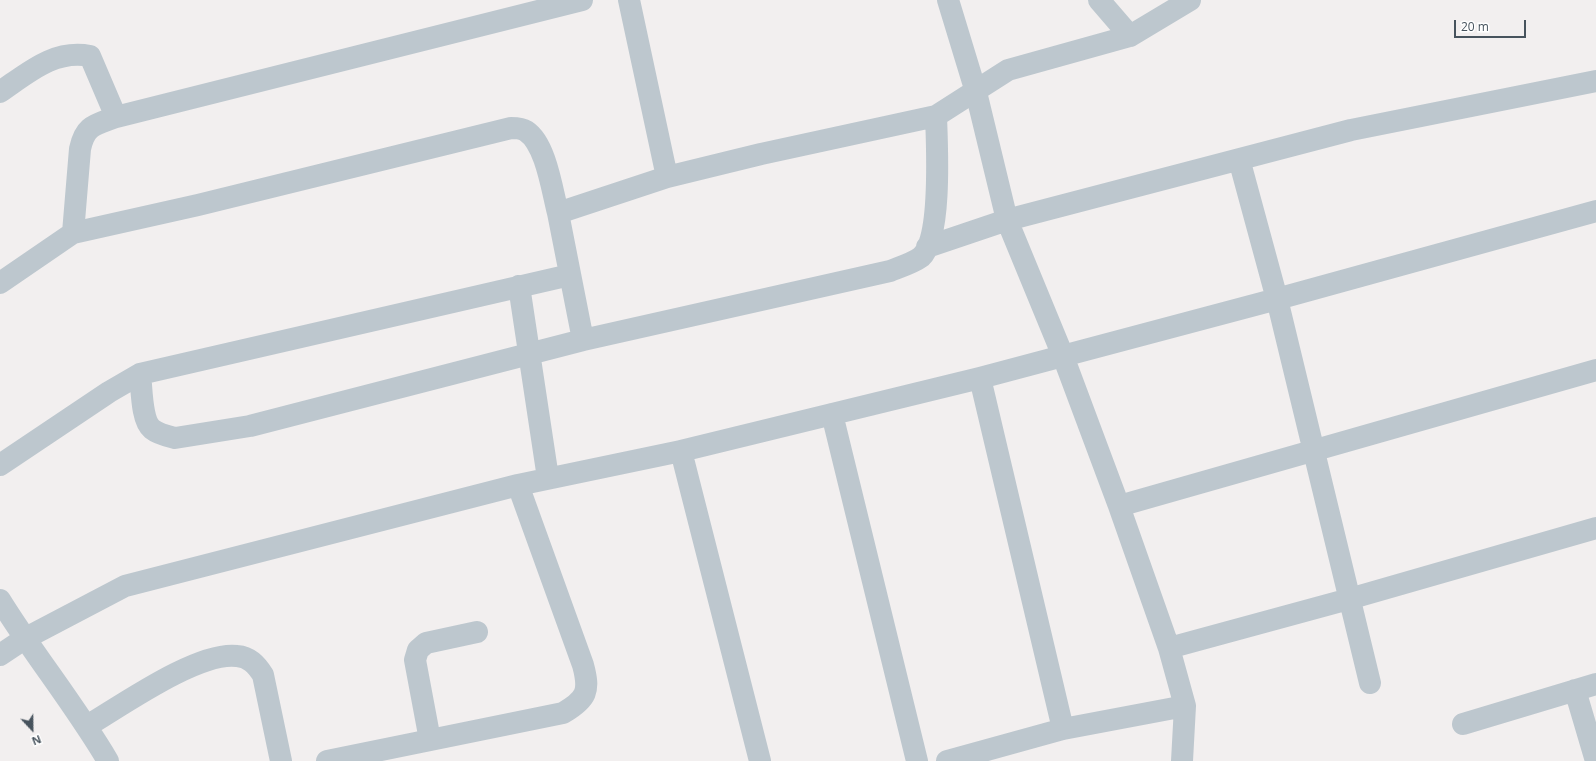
<!DOCTYPE html>
<html>
<head>
<meta charset="utf-8">
<style>
  body { margin:0 }
  #map { position:relative; width:1596px; height:761px; overflow:hidden; background:#f2efef; font-family:"Open Sans",sans-serif }
  canvas { display:block }
  .north { position:absolute; left:12px; top:709px; width:40px; height:40px; -webkit-text-stroke:3px #fff; paint-order:stroke; rotate:158deg; font-size:11px; font-weight:700; line-height:16px; text-align:center; color:#47535d }
  .north::after { content:''; display:block; margin:auto; width:14px; height:18px; background:#47535d; clip-path:polygon(50% 0,100% 100%,50% 72%,0 100%) }
  .scale { position:absolute; left:1454px; top:20px; width:72px; height:18px; box-sizing:border-box; border:2px solid #47535d; border-top:0; padding-left:5px; font-size:12px; line-height:14px; white-space:nowrap; color:#47535d; -webkit-text-stroke:3px #fff; paint-order:stroke }
</style>
</head>
<body>
<div id="map">
<canvas width="1596" height="761"></canvas>
<div class="north">N</div>
<div class="scale">20 m</div>
</div>
<script>
const context = document.querySelector('canvas').getContext('2d');
context.lineJoin = 'round';
function strokePath(path, color, width, dash) {
  context.strokeStyle = color;
  context.lineWidth = width;
  context.lineCap = dash ? 'butt' : 'round';
  context.setLineDash(dash || []);
  context.stroke(path);
}
strokePath(new Path2D(`
  M948,0L976,92L1007,220L1063,356L1119,506L1169,648L1185,706L1182,761
  M1130,36L1190,0
  M0,92C28,73 54,49 90,56L116,117
  M1239,159L1277,299L1370,683
  M667,177L761,154L936,116
  M73,233L80,149C85,125 95,125 116,117L582,0
  M927,247L1007,220L1351,130L1596,81
  M0,283L73,233L198,205L511,128C516,128 523,129 526,131C546,144 552,190 558,213
  M519,286L548,478
  M583,340L558,213L667,177L629,0
  M140,374C142,388 141,420 152,429C158,434 167,436 175,438L250,426L583,340L890,271C900,267 913,263 921,257C942,238 937,144 936,116L1008,70L1130,36L1099,0
  M980,378L1063,729
  M832,414L917,761
  M681,451L760,761
  M0,465L109,392L140,374L570,275
  M1119,506L1596,370
  M0,600C34,655 75,705 108,761
  M1169,648L1349,599L1596,528
  M0,655L24,639L125,586L518,485L681,451L980,378L1277,299L1596,211
  M1575,690L1596,761
  M1463,724L1596,684
  M87,726C121,706 198,651 237,656C249,657 256,664 263,675L281,761
  M430,740L415,660L418,650L426,643L477,632
  M327,761L563,713C587,699 590,691 583,665L518,485
  M947,761L1063,729L1185,706`), '#bdc7ce', 22);
</script>
</body>
</html>
